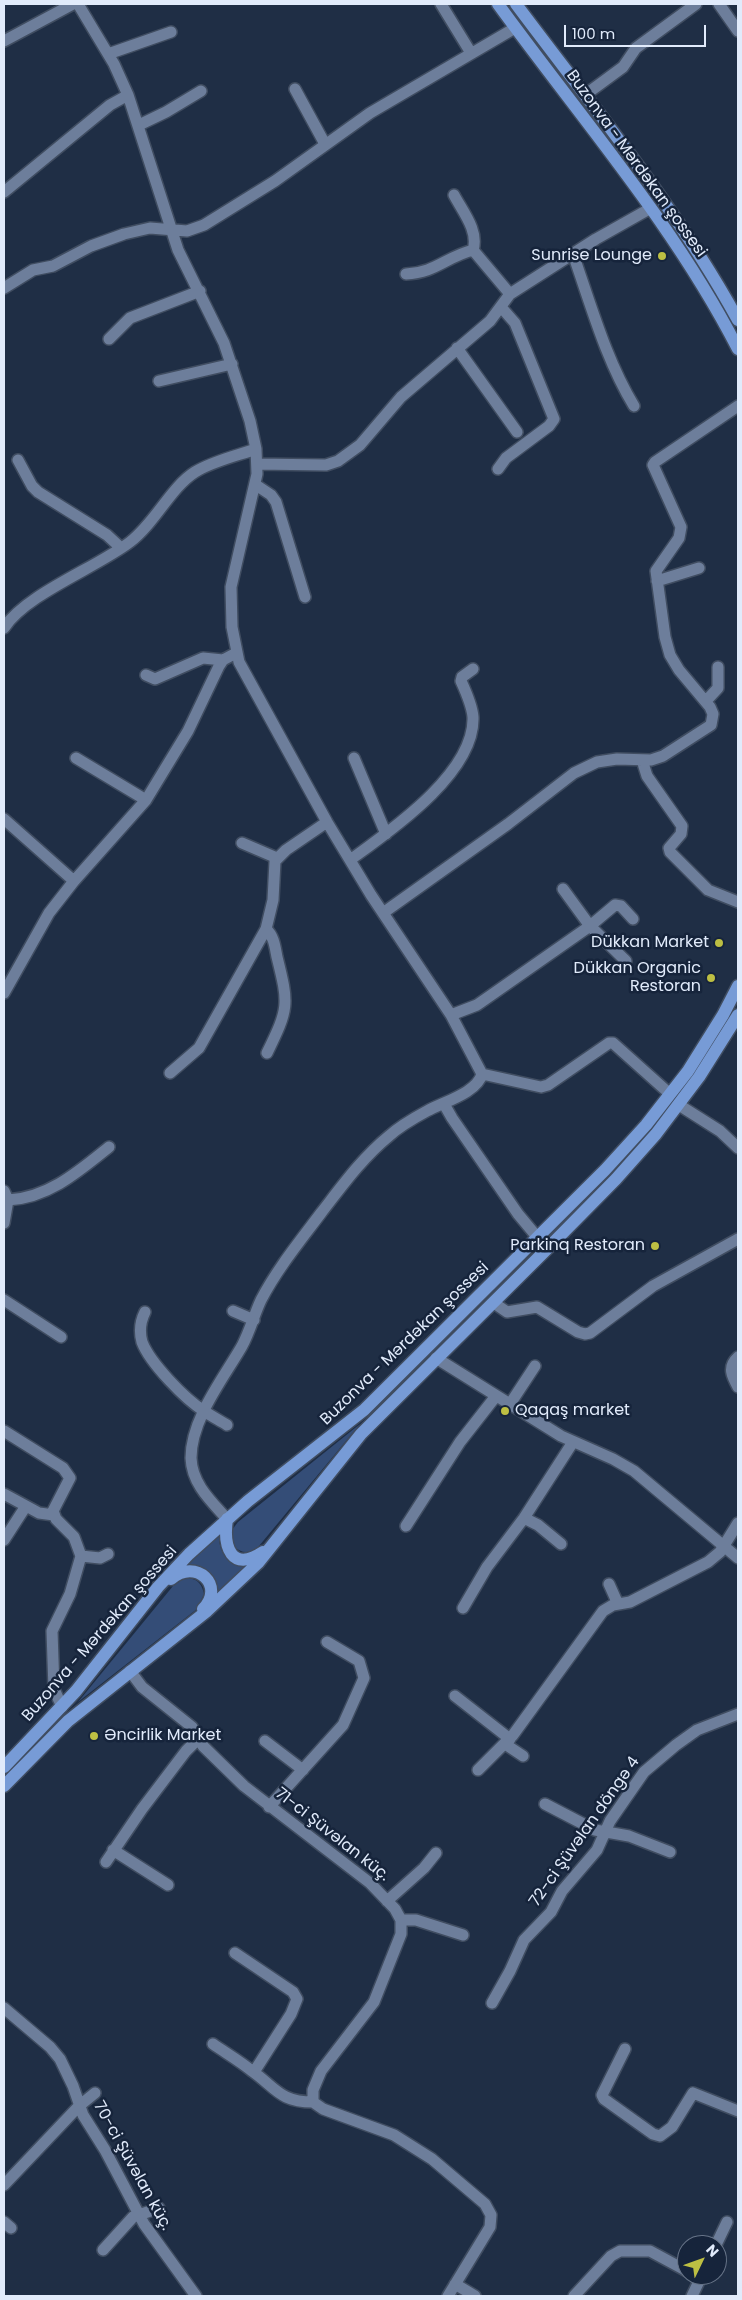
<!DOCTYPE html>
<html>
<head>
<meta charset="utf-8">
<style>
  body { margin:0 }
  #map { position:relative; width:742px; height:2300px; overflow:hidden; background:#1f2e45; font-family:Poppins,sans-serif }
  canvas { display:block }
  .frame { position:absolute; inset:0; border:5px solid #e1ebfb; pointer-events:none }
  .north { position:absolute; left:677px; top:2235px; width:50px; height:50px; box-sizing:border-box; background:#16243b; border:1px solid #677488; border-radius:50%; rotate:48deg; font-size:14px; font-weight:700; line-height:20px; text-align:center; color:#e1ebfb }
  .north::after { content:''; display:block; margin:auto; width:18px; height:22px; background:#bdbf43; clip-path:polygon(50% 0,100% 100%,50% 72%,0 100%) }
  .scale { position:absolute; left:564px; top:25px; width:142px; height:22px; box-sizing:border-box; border:2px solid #e1ebfb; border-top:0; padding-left:6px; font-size:15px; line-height:18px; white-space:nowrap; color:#e1ebfb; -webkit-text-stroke:4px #16243b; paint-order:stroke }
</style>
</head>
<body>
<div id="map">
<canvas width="742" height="2300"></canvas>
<div class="frame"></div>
<div class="north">N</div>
<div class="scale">100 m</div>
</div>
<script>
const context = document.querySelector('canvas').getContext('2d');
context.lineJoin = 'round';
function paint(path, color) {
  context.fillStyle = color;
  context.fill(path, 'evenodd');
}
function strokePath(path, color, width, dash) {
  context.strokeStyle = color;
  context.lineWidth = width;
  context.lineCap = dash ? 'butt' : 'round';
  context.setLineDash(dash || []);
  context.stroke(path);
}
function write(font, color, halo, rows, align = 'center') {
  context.font = font + ' Poppins,sans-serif';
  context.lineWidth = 5;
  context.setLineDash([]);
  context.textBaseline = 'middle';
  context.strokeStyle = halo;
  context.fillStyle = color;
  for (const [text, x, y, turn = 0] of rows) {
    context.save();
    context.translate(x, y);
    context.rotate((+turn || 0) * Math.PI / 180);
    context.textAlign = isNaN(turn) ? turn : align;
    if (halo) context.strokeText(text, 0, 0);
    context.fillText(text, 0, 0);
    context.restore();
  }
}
paint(new Path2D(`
  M360,1424L259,1546C249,1554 243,1554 233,1546L232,1530L238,1522Z
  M219,1534C218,1553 229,1564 247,1566L215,1597L186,1566Z
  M189,1578C199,1580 202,1585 204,1594L197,1609L78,1702L173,1586L183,1579Z`), '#344d77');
const minor = new Path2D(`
  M78,4L114,64L128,95L178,250L224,343L250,421L256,449L257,474L231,587L232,627L239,662L327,822L371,895L451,1015L482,1074C477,1093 443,1102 427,1111C414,1118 400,1126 389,1136C362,1158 342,1186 321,1213C300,1241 277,1269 261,1300C254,1315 250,1331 242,1346C223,1379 191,1419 191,1458C192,1484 211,1501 227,1519
  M441,4L471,53
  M719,4L738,31
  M4,41L73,4
  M108,54L171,32
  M295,89L325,144
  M585,95L623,67L636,48L696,4
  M139,125L166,112L201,91
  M4,192L110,105L128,95
  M454,195C463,212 479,231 473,250
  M573,254C591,305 606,360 634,406
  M406,274C435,273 446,257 473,250L510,294
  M4,288L33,270L53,266L91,246L124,234L150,228L187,231L204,225L275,181L370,113L515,28
  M109,339L130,318L200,291
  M457,348L517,432
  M159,381L232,364
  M18,460L32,486L38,492L107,535L121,548
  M257,464L326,465L338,461L360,445L401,397L490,321L510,294L596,239L651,208
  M498,469L506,458L549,426L554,419L515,323L501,307
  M256,485L271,495L276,502L305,597
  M657,581L699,568
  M4,628C26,594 96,568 130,542C155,523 171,487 195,472C213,461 236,456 256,449
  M146,675L155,679L203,658L223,660
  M706,701L718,688V667
  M76,758L146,800
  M354,758L386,834
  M642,760L647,776L682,826L681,834L669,848L670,852L708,890L738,902
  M4,819L74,881
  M242,843L277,858
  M350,860C390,831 475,773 473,717C472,705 466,692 461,681L462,677L473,669
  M563,889L590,926L626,961
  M383,913L508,824L574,773L597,762L617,759L651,760L663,756L711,725L713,714L710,707L679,670L670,655L665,637L656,571L679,538L681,527L653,465L655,462L738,406
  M266,929C274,936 275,947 277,957C289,1005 289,1008 267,1053
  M4,993L49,913L74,881L146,800L188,731L219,666L223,660L236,653
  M451,1015L477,1005L590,926L615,905L621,906L633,919
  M170,1073L199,1048L266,929L273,900L275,861L286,850L327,822
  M482,1074L541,1087L548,1085L609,1043H613L670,1094
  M444,1104L452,1118L518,1214L538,1238
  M679,1105L720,1131L738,1148
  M4,1191L8,1200L4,1223
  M8,1200C48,1198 78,1172 109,1147
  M4,1300L61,1337
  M494,1303L507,1312L537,1307L578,1332L585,1334L590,1333L653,1286L738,1239
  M233,1311L254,1320
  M145,1312C140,1322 139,1331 142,1342C150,1363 185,1399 204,1411C211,1416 219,1420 227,1425
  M738,1357C727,1367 732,1376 738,1387
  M436,1358L561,1436L613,1459L634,1471L738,1558
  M510,1404L535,1366
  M4,1431L63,1468L70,1478L53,1511L56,1519L74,1537L81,1556L70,1594L52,1631L54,1689L62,1707
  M4,1494L39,1513L54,1515
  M524,1518L538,1525L561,1544
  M406,1526L460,1442L496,1396
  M4,1540L26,1506
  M81,1556L100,1558L108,1554
  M609,1584L618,1604
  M463,1608L487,1567L524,1518L573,1442
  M130,1671L142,1687L192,1727L203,1746L244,1786L370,1883L395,1909L401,1920V1934L374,2002L321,2071L313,2090V2102L323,2109L394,2135L432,2159L485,2204L491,2215L490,2227L448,2296
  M455,1696L510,1739
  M265,1741L303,1770
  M505,1744L523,1756
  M478,1770L513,1735L603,1611L613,1605L630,1602L708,1562L720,1552L738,1523
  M545,1804L595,1830L629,1836L670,1852
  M269,1807L343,1725L364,1678L359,1661L327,1642
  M113,1850L168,1885
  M106,1862L142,1809L186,1751L198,1739
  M387,1901L424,1868L436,1853
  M401,1920H416L463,1935
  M235,1953L293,1992L297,1999L291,2014L254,2072
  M492,2003L510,1971L524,1940L551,1912L562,1891L597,1850L610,1821L644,1772L676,1745L697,1730L738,1714
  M4,2008L50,2047L60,2059L73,2086L83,2115L105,2150L144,2224L196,2296
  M213,2044C226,2053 240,2061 252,2071C276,2088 280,2102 313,2102
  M625,2049L602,2095L604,2099L653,2134L660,2136L672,2127L693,2093L738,2111
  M4,2185L79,2106L95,2093
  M4,2222L11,2228
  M716,2245L727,2222
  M103,2250L133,2217L159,2208
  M455,2284L475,2296
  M574,2296L611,2256L620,2251H650L687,2271
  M692,2296L702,2275`);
const major = new Path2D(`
  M498,4C580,117 674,224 738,349
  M516,4C593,107 676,207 738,320
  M227,1519C223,1547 231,1573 263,1552
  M171,1579C196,1557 226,1586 203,1609
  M4,1767L76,1691L158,1587L189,1554L248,1501L364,1410L605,1170L646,1125L688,1071L723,1015L738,986
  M4,1786L68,1721L207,1611L258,1563L361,1434L548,1248L616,1179L656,1134L699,1077L738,1015`);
strokePath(minor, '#404d61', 14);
strokePath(major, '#404d61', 15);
strokePath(minor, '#6d7e9b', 11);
strokePath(major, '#779bd6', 12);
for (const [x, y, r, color] of [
  [662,256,5,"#bdbf43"],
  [719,943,5,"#bdbf43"],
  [711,978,5,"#bdbf43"],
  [655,1246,5,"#bdbf43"],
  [505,1411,5,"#bdbf43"],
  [94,1736,5,"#bdbf43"]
]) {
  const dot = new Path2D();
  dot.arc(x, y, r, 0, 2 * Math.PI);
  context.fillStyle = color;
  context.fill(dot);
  strokePath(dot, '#16243b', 2);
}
write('16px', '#e1ebfb', '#16243b', [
  ["Buzonva - Mərdəkan şossesi",636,164,54],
  ["Buzonva - Mərdəkan şossesi",405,1344,-44],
  ["Buzonva - Mərdəkan şossesi",100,1634,-49],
  ["72-ci Şüvəlan döngə 4",585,1832,-55],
  ["71-ci Şüvəlan küç.",332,1835,38],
  ["70-ci Şüvəlan küç.",132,2166,61]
]);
write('16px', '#e1ebfb', '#16243b', [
  ["Sunrise Lounge",652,256],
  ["Dükkan Market",709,943],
  ["Dükkan Organic",701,969],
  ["Restoran",701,987],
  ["Parkinq Restoran",645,1246],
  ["Qaqaş market",515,1411,"left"],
  ["Əncirlik Market",104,1736,"left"]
], 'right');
</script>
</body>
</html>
